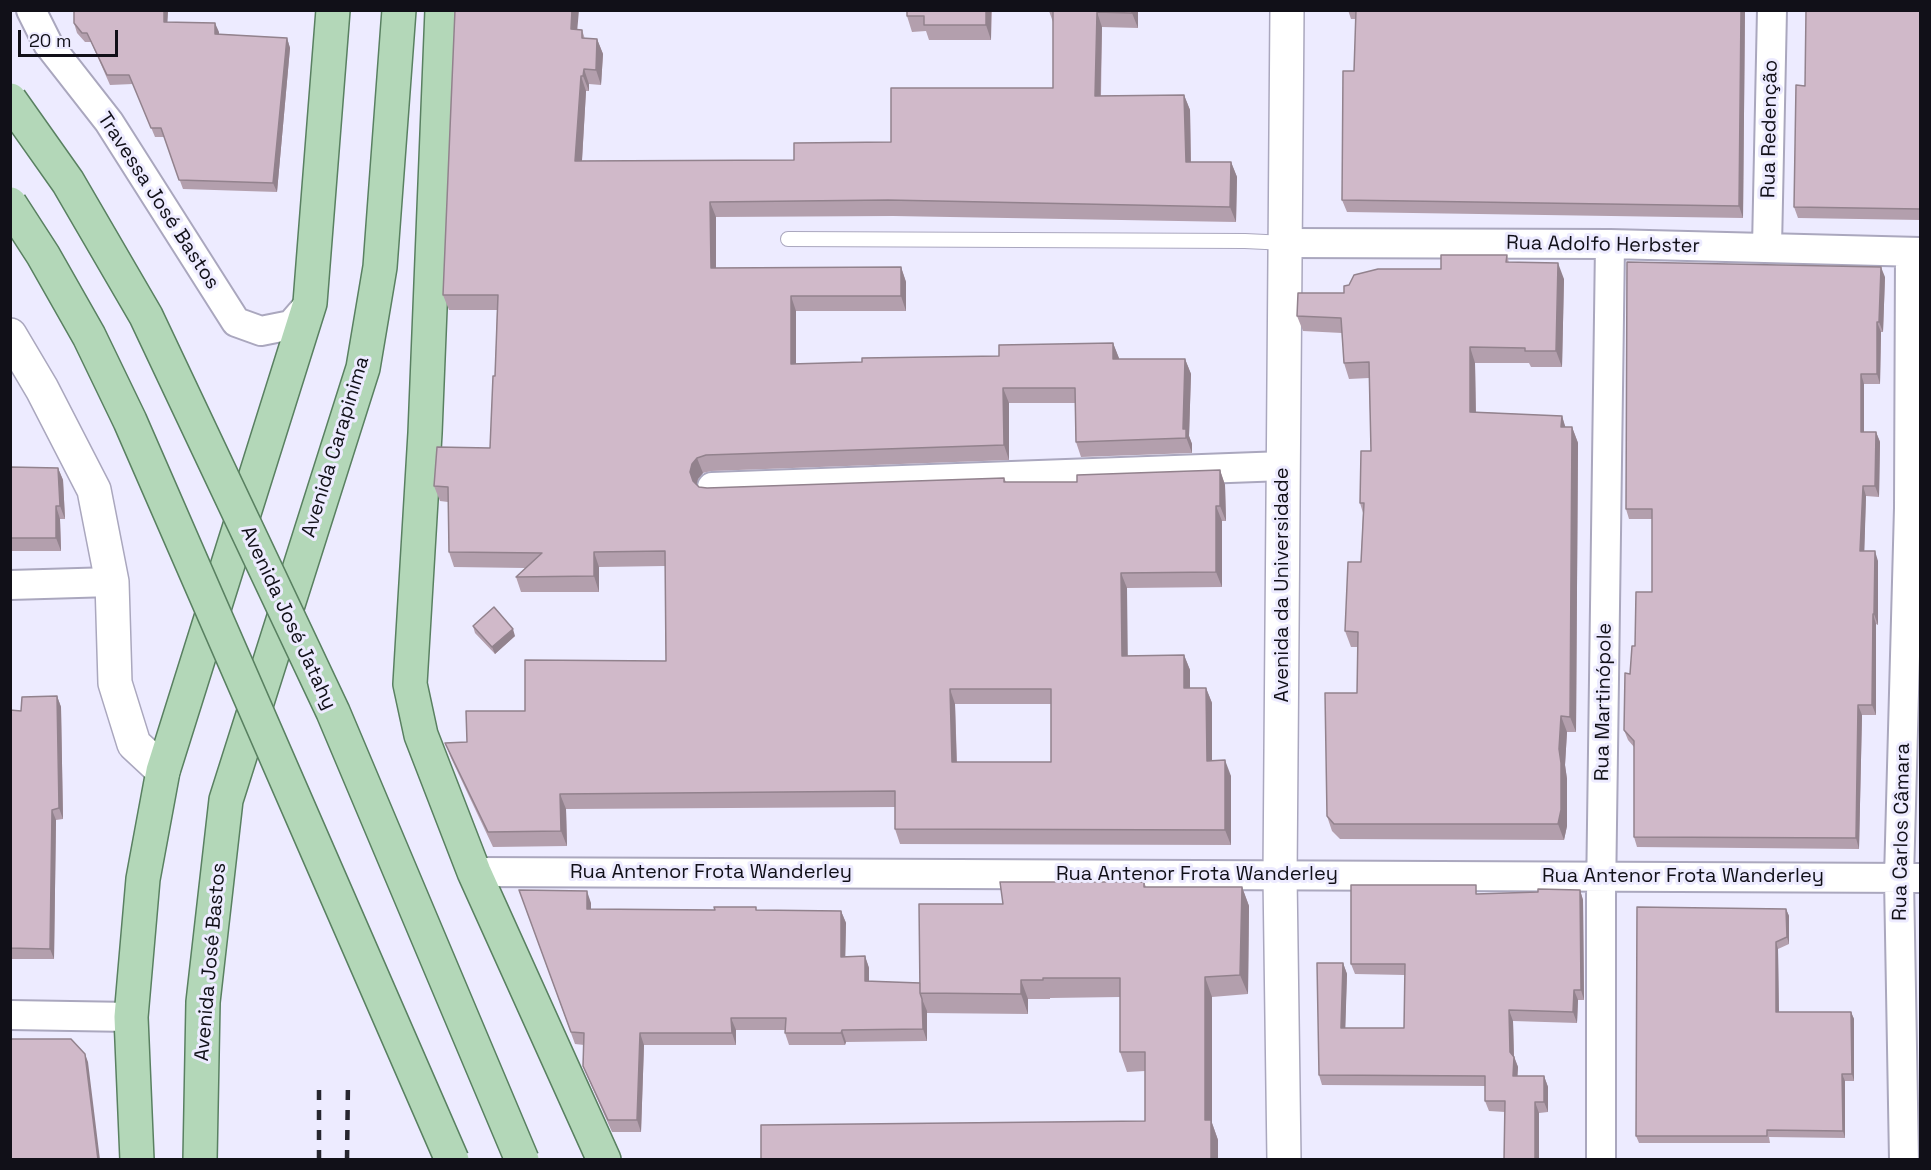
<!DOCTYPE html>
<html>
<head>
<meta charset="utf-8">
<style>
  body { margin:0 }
  #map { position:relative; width:1931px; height:1170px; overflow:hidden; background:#edebff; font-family:"Space Grotesk",sans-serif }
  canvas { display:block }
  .frame { position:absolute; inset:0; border:12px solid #111018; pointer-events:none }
  .scale { position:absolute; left:18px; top:30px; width:100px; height:27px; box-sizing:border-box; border:3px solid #111018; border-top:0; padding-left:8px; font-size:18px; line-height:21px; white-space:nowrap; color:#111018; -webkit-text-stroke:4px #edebff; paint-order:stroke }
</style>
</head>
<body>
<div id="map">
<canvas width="1931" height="1170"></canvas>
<div class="frame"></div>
<div class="scale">20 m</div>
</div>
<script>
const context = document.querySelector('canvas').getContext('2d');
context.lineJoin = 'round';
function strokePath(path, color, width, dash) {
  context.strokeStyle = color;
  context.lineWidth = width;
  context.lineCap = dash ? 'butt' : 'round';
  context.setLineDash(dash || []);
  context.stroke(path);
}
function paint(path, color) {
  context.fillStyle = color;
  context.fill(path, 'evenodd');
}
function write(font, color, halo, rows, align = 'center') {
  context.font = font + ' "Space Grotesk",sans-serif';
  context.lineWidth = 6;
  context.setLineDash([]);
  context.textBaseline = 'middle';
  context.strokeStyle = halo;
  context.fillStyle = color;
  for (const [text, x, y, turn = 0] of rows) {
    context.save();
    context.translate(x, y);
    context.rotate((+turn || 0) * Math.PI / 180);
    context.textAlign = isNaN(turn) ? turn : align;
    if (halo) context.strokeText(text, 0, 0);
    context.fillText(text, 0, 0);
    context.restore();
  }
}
const lane = new Path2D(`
  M788,239L1245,241L1286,243`);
const street = new Path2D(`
  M31,10L48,44L109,122L236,322L261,331L291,325L310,303
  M1286,243L1610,244L1920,252
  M1767,247L1772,10
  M712,487L1284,466
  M10,585L112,582
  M474,872L1920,878
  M10,1015L131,1017
  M1601,1160V896L1610,244
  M1904,1160L1899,878L1909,508L1910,252`);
const secondary = new Path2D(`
  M10,335L42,389L94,490L112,582L115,683L134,744L163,771
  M1284,1160L1280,876L1287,10`);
const primary = new Path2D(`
  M442,10L425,433L410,684L421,735L474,872L604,1160
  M137,1160L131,1017L143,879L163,771L310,303L333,10
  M200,1160L203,1002L226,800L363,368L380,267L399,10`);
strokePath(lane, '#aaa7be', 16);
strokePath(street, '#aaa7be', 32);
strokePath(secondary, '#aaa7be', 36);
strokePath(primary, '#598061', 36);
strokePath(lane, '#fff', 14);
strokePath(street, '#fff', 28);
strokePath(secondary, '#fff', 33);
strokePath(primary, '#b3d7b8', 33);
strokePath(new Path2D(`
  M319,1160V1080
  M347,1160L348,1081`), '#27262f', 4.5, [10, 10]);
const primaryBridge = new Path2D(`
  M10,100L68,182L146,316L333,712L522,1160
  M10,204L43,255L89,336L130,421L452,1160`);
strokePath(primaryBridge, '#598061', 36, []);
strokePath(primaryBridge, '#b3d7b8', 33);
paint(new Path2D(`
  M74,10H168L167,22L219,32V34L287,38L290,48L277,192L183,189L164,137H155L133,84L110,85L91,42H85L77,33L74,23Z
  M762,10H798V11H762Z
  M907,10H1142L1138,11V28L1102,27L1101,96L1184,95L1190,110L1191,162H1231L1237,177L1236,222L893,216L716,217V268L901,267L906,282V311H796V364L862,362L999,356L1113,343L1119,359H1185L1191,374L1189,436L1192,444V453L1081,457L1076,442L1075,403H1009V460L711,471L703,473L698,479L696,484L699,487L707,488L1004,478L1006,482H1077L1220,470L1225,485L1226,521H1222V587L1127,588V656L1184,655L1190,670V688H1206L1212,703V761L1231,776V845L900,844L895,829V807L566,809L567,846L493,847L451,758L445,743L467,742L525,711L666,661L665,566L599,567V592H521L516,577L525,568L454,567L449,552L448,502L440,501L434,486L490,448L495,376L497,310H449L443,295L577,30H582L585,39H597L603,54L601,85L589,84V91H586L582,161L794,160L891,142L1053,88V22L1049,11H992L991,40H929L926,31L912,32L907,16ZM955,704H1051V762H957Z
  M1348,10H1745L1743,218L1347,212L1342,200L1354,71L1356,19H1351Z
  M1920,10V220L1798,218L1794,207L1805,86Z
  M1507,255L1509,263L1564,279L1562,367H1531L1529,363H1475L1476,412L1562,416L1565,427H1572L1578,443L1576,732H1567L1565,765L1567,779V826L1564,840L1340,839L1332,831L1327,816L1357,693L1358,647H1351L1345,631L1361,562L1363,513L1360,503L1371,451L1369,378L1349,379L1344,363L1342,333L1303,331L1297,316L1344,293L1349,285L1441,269Z
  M1885,277L1883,332H1881L1880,384H1864V432H1876L1880,442L1879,497L1866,496L1864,551L1878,561V625L1876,624V715H1862L1859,849L1637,847L1634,837V747L1628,740L1624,730L1630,674L1635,646L1652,592V519H1629L1626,509Z
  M10,459L12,463V467L58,468L63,480L65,519H60L61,551H10Z
  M473,626L515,636L495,654L475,633Z
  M57,696L61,707L63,819L56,820L54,959H10V710L21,711Z
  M1144,882L1146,887H1242L1249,906L1248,994L1212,997V1123L1218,1140L1145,1121V1071L1127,1072L1120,1052V997L1050,998V999H1028V1014L927,1013V1011V1041L846,1042L845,1045H789L785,1033V1030H736V1045H644L641,1132H612L588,1078L583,1066L584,1045L575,1044L519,890L591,903V909L841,911L846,923L845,957L865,956L869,968V981L920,983L1003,904Z
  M1580,890L1583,900L1584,1000H1578L1577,1023L1513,1021L1514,1056L1518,1067L1517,1076H1544L1548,1087V1112L1539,1113V1160H1504L1505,1112L1489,1111L1485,1101V1086L1322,1085L1319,1075L1343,963L1347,974L1345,1028H1404L1405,975L1355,974L1351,964L1479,894L1538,892Z
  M1786,909L1789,916V944L1778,949L1779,1012H1851L1854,1019V1081H1845V1138L1769,1137L1770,1143H1639L1636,1136Z`), '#b39fad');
paint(new Path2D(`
  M164,10H168L167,32L164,22Z
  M572,10H579L576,44L571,29Z
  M986,10H991V40L986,25Z
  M1132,10H1138V28L1132,13Z
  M1741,10H1745L1743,218L1739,206Z
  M1097,12L1102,27L1100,111L1095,96Z
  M215,23L219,32L218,43L215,34Z
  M287,38L290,48L277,192L273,183Z
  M597,39L603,54L601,85L596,70Z
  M584,69L589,84V91L583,76Z
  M581,76L586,91L581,176L575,161Z
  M1184,95L1190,110L1191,177L1186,162Z
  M1231,162L1237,177L1236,222L1230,207Z
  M710,202L716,217V283L711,268Z
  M1558,263L1564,279L1562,367L1556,351Z
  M901,267L906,282V311L901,296Z
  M1881,267L1885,277L1883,332L1879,322Z
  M791,296L796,311V379L791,364Z
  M1877,322L1881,332L1880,384L1877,374Z
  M1113,343L1119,358V374L1113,359Z
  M1470,347L1475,363L1476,427L1470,412Z
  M1185,359L1191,374L1189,436L1192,444V453L1183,429Z
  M1861,374L1864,384V442L1861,432Z
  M1003,388L1009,403V460L1004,445Z
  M1562,416L1567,432L1561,427Z
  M1572,427L1578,443L1576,732L1570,717Z
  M1876,432L1880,442L1879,497L1875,486Z
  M697,458L703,473L698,479L696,487L698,496L690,472L692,464Z
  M58,468L63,480L65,519L60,506Z
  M1220,470L1225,485L1226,521L1220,506Z
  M1863,486L1866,496L1864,562L1860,551Z
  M56,506L60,519L61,551L56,538Z
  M1216,506L1222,521V587L1216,572Z
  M1875,551L1878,561V625L1874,614Z
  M594,552L599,567V592L594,576Z
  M1121,573L1127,588L1128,671L1122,656Z
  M1873,614L1876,624V715L1872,705Z
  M513,629L515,636L495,654L492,647Z
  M1184,655L1190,670V703L1184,688Z
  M1206,688L1212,703V776L1207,761Z
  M950,689L955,704L957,777L952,762Z
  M57,696L61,707L63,819L59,808Z
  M1858,705L1862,715L1859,849L1856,838Z
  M1561,716L1567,732L1565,765L1567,779V826L1564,840L1558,824L1559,749Z
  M1225,760L1231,776V845L1225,830Z
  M560,794L566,809L567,846L561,831Z
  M52,810L56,820L54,959L50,949Z
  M1242,887L1249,906L1248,994L1240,975Z
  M1580,890L1583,900L1584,1000L1581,990Z
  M587,891L591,903V921L587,909Z
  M1786,909L1789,916V944L1787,937Z
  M841,911L846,923L845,969L841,957Z
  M1776,942L1778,949L1779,1019L1776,1012Z
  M865,956L869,968V993L865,981Z
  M1343,963L1347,974L1345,1039L1341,1028Z
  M1205,977L1212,997V1123L1218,1140V1160H1211L1205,1120Z
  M1021,980L1028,999V1014L1021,994Z
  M1574,990L1578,1000L1577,1023L1573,1012Z
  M922,999L927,1011V1041L923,1029Z
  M1509,1010L1513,1021L1514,1060V1057L1518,1067L1517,1087L1513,1076L1510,1052Z
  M1851,1012L1854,1019V1081L1852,1074Z
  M731,1018L736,1030V1045L732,1033Z
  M842,1030L846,1042L845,1045L841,1033Z
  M640,1033L644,1045L641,1132L637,1120Z
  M85,1054L88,1062L100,1160H98Z
  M1842,1074L1845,1081V1138L1843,1131Z
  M1544,1076L1548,1087V1112L1544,1102Z
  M1535,1102L1539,1113V1160H1535Z`), '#92828d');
const building = new Path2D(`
  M74,10H164V22L215,23V34L287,38L273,183L179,180L161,128H151L129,75H107L87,33H82L74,23Z
  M455,10H572L571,29L582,30V38L597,39L596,70L584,69L583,76H581L575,161L794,160V143L891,142V88H1053V10H1132V13L1097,12L1095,96L1184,95L1186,162H1231L1230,207L888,200L710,202L711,268L901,267V296H791V364L862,362V358L999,356V345L1113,343V359H1185L1183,429H1186V438L1076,442L1075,388H1003L1004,445L706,455L697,458L692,464L690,472L693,481L699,487L707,488L1004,478V482H1077V475L1220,470V506H1216V572L1121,573L1122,656L1184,655V688H1206L1207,761L1225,760V830L895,829V791L560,794L561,831L488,832L445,743L467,742L466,711H525V660L666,661L665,551L594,552V576L516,577L542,553L449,552L448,487L434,486L437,447L490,448L493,376H495L498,295H443ZM950,689H1051V762H952Z
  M907,10H986V25H924V16H907Z
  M1356,10H1741L1739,206L1342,200L1343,71H1354Z
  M1806,10H1920V209L1794,207L1796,85L1805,86Z
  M1441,255H1507L1506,262L1558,263L1556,351H1525V348L1470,347V412L1562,416L1561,427H1572L1570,717L1561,716L1559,749L1561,763V810L1558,824H1334L1327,816L1325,693H1357L1358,632L1345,631L1348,562H1361L1364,503H1360L1361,451H1371L1369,362L1344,363L1341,318L1297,316L1298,293H1344V286L1349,285L1354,275L1378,269H1441Z
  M1627,262L1881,267L1879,322H1877V374H1861V432H1876L1875,486H1863L1860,551H1875L1874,614H1873L1872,705H1858L1856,838L1634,837V741L1624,730L1625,673L1630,674L1632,646H1635L1636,592H1652V509H1626Z
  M10,467L58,468L60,506H56V538H10Z
  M494,607L513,629L492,647L473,626Z
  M57,696L59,808L52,810L50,949L10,948V710L21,711L22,697Z
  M1000,882H1144V887H1242L1240,975L1205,977V1120H1211V1160H761V1125L1145,1121V1052H1120V978H1043V980H1021V994L920,993L919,904H1003Z
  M1351,885H1476V894L1538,892V889L1580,890L1581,990H1574L1573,1012L1509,1010L1510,1052L1514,1057L1513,1076H1544V1102H1535V1160H1504L1505,1101H1485V1076L1319,1075L1317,963H1343L1341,1028H1404L1405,964H1351Z
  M519,890L587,891V909L715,910L714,907H756V910L841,911V957L865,956V981L920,983V993L922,999L923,1029L842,1030L841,1033H785L786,1018H731L732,1033H640L637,1120H608L583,1066L584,1033L571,1032Z
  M1637,907L1786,909L1787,937L1776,942V1012H1851L1852,1074H1842L1843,1131L1767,1130V1136H1636Z
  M10,1039H71L85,1054L98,1160H10Z`);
paint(building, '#d0b9c9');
strokePath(building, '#92828d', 1.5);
write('20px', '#111018', '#edebff', [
  ["Rua Redenção",1770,129,-89],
  ["Travessa José Bastos",158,201,57],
  ["Rua Adolfo Herbster",1603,245,1],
  ["Avenida Carapinima",336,447,-73],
  ["Avenida da Universidade",1283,585,-90],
  ["Avenida José Jatahy",288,618,65],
  ["Rua Martinópole",1604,702,-89],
  ["Rua Carlos Câmara",1902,832,-89],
  ["Rua Antenor Frota Wanderley",711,873],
  ["Rua Antenor Frota Wanderley",1197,875],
  ["Rua Antenor Frota Wanderley",1683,877],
  ["Avenida José Bastos",211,962,-85]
]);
</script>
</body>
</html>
